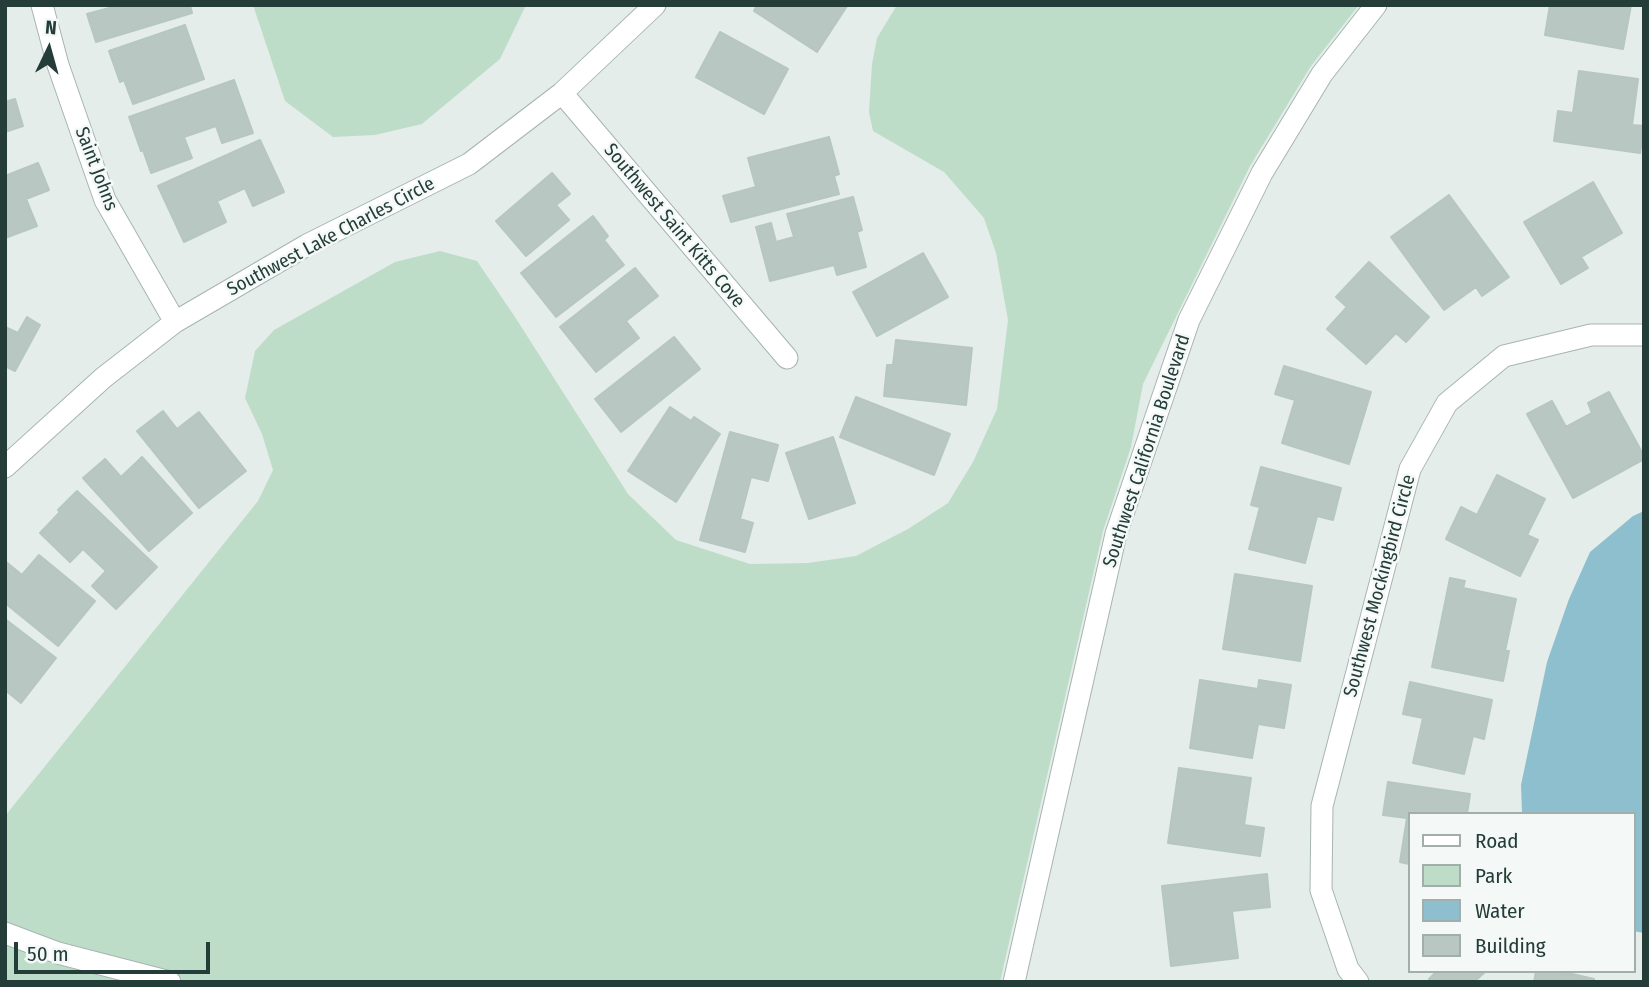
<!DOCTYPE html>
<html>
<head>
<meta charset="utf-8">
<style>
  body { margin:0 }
  #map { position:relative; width:1649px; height:987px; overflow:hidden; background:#e4ede9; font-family:"Fira Sans Condensed",sans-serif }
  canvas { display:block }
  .frame { position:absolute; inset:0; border:7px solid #243d39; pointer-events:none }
  .legend { position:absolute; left:1408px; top:812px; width:228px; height:161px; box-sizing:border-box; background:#f4f9f7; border:2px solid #a1aeab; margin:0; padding:9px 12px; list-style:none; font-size:21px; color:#243d39 }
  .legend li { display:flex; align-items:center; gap:14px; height:35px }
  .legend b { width:35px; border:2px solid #a1aeab }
  .north { position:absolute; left:14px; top:14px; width:70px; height:70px; -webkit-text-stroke:5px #f4f9f7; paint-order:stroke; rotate:5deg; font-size:19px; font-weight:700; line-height:28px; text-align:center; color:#243d39 }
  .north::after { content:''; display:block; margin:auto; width:24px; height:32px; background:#243d39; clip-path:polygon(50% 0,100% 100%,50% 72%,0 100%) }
  .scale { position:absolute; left:14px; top:942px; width:196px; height:32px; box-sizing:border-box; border:4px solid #243d39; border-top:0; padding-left:9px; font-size:21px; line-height:24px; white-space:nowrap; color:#243d39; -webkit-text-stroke:5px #f4f9f7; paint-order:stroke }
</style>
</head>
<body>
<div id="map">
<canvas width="1649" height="987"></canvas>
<div class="frame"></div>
<ul class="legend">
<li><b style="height:9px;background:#fff"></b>Road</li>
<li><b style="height:19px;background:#beddc9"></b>Park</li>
<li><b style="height:19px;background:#8ebfcf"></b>Water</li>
<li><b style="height:19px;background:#b9c7c3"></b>Building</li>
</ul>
<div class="north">N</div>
<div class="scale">50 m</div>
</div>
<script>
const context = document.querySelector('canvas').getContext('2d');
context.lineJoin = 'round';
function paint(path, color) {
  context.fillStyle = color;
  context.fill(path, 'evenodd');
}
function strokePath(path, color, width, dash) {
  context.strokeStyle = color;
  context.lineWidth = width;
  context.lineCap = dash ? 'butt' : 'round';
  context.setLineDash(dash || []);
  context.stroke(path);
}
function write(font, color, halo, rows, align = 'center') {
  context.font = font + ' "Fira Sans Condensed",sans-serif';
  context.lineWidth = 5;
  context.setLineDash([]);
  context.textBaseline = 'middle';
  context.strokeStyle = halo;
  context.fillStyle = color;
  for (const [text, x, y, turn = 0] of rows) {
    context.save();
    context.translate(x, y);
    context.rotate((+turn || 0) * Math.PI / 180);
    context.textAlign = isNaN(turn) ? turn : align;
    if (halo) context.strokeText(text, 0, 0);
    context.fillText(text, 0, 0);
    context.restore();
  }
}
paint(new Path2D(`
  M253,5H526L500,59L422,124L375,135L333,137L285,101Z
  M897,5H1359L1311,66L1250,166L1143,384L1131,447L1103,531L1000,982H5V816L258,501L273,470L262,434L245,398L255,351L274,330L395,262L440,251L477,261L515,317L628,494L676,540L750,564L808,563L856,556L908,529L948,503L973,462L997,409L1008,320L996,253L984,218L944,172L873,131L869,112L872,64L877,38Z`), '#beddc9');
paint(new Path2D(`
  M1644,511V933L1633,931V814H1522L1521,785L1547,662L1569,599L1590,552L1633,516Z`), '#8ebfcf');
const building = new Path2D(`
  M113,5H190L192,13L96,42L87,14L113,7Z
  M757,5H847V6L817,52L754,11Z
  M1550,5H1631L1623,49L1545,35Z
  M185,25L204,79L133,104L124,80L120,82L109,51Z
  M720,32L788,69L764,114L696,77Z
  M1579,71L1638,79L1632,125L1644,126L1640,153L1554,141L1558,111L1573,113Z
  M234,80L253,133L222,143L216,126L184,137L192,158L151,173L143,150L141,151L129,117Z
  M15,99L23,126L5,132V102Z
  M829,137L839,174L834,176L839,194L731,222L723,196L756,187L748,158Z
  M260,140L284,192L253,206L245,188L217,201L226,222L184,242L158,186Z
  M38,163L49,190L26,199L37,226L5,238V176Z
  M552,173L570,194L556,205L569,220L526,256L496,221Z
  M1593,182L1622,233L1581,257L1588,268L1561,284L1524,222Z
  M1449,195L1509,277L1482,296L1476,287L1444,310L1391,237Z
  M853,197L862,230L857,232L866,267L837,275L834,265L770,281L756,227L771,223L776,242L794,237L787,214Z
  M593,216L608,236L604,240L624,265L556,317L521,273Z
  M923,253L948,297L877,336L853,292Z
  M1369,262L1429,317L1406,342L1396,333L1366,364L1327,329L1347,307L1336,297Z
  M635,268L658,296L626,321L639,338L596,372L560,327Z
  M27,317L40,325L15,371L5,366V327L18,333Z
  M674,337L700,369L621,432L595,399Z
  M896,340L972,348L966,405L884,396L887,365H893Z
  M1284,366L1371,392L1349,464L1282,443L1295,400L1275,394Z
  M1609,392L1644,456V459L1573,498L1527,414L1552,401L1566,427L1592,413L1588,403Z
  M856,397L950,434L934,475L840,437Z
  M670,407L691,421L694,417L720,434L676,502L628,471Z
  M163,411L177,429L199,412L246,471L199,508L137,431Z
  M730,432L778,445L768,481L751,477L740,519L753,523L745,552L700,540Z
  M833,437L855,503L809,519L786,453Z
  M142,457L192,513L149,551L83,478L105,459L121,477Z
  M1261,467L1341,488L1333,520L1317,516L1305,563L1249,549L1260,507L1251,505Z
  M1497,475L1545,499L1527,535L1538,540L1520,576L1446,539L1461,507L1477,515Z
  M77,491L157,567L116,609L92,586L106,571L83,549L70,562L40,533L60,512L58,510Z
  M39,555L95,601L58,646L5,603V561L22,575Z
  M1235,574L1312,586L1300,661L1223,649Z
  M1450,578L1465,581L1463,588L1516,599L1505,651H1509L1503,681L1432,667Z
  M5,619L56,658L21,703L5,690Z
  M1200,680L1258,689L1259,680L1291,685L1284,728L1258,724L1252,758L1190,748Z
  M1410,682L1492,700L1484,739L1473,736L1464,774L1413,763L1423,718L1403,714Z
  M1179,768L1251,778L1244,825L1264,828L1260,856L1168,843Z
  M1388,782L1470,794L1467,814H1409V864L1400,862L1407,818L1383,815Z
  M1267,874L1270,907L1232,911L1238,958L1171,966L1162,886Z
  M1437,971H1486L1474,982H1431L1429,979Z
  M1536,971H1559L1594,979V982H1534Z`);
paint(building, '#b9c7c3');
strokePath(building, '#b6c6c1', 2);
const minor = new Path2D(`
  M42,5L58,65L105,200L175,322
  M562,93L787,358
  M5,467L103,378L175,322L307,245L469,164L562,93L655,5
  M1358,982L1348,969L1321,890L1322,806L1410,469L1447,403L1504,356L1591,335H1644`);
const tertiary = new Path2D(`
  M5,933L58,953L170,982
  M1014,982L1116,534L1189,320L1262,173L1322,74L1376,5`);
strokePath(minor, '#a7b5b1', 23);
strokePath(tertiary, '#a7b5b1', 23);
strokePath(minor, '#fff', 21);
strokePath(tertiary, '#fff', 21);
write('19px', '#243d39', '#f4f9f7', [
  ["Saint Johns",96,169,69],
  ["Southwest Saint Kitts Cove",674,226,50],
  ["Southwest Lake Charles Circle",331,237,-28],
  ["Southwest California Boulevard",1147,451,-72],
  ["Southwest Mockingbird Circle",1380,586,-75]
]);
</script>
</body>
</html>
